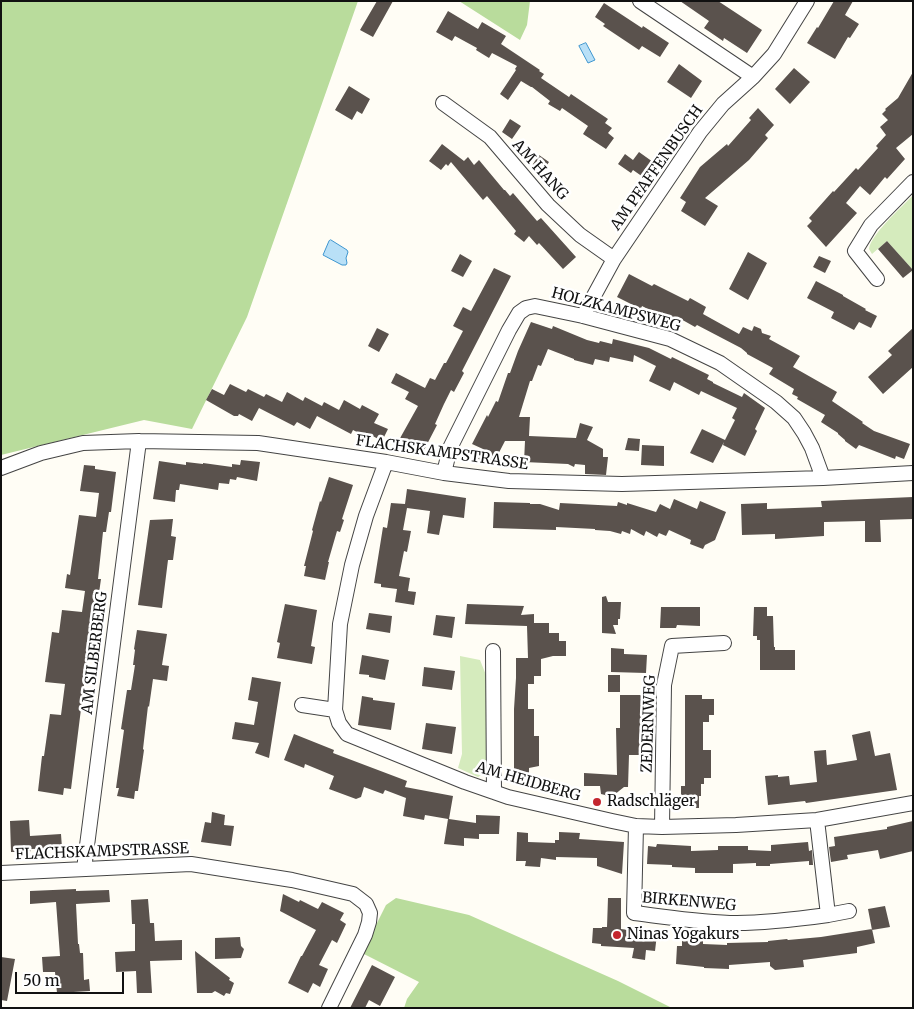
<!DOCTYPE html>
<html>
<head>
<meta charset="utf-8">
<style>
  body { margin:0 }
  #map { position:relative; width:914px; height:1009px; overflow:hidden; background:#fffdf5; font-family:Merriweather,serif }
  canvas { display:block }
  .frame { position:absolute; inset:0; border:2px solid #111; pointer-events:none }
  .scale { position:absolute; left:15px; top:972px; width:109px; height:22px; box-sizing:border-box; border:2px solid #111; border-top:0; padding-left:6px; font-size:15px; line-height:18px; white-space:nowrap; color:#111; -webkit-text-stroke:4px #fff; paint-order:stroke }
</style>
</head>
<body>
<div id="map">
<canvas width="914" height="1009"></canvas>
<div class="frame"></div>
<div class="scale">50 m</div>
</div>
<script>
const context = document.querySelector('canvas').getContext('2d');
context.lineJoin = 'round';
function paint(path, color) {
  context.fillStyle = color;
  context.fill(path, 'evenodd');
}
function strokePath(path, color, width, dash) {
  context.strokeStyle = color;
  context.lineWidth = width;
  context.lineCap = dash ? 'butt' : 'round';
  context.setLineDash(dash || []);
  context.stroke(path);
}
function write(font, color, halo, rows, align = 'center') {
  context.font = font + ' Merriweather,serif';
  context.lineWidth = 5;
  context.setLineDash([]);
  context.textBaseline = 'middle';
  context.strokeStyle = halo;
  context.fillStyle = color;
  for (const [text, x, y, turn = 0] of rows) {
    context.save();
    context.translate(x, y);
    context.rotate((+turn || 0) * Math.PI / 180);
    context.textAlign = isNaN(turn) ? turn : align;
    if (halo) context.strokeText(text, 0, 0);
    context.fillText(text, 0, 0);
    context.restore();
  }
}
paint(new Path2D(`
  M913,195V274L911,272L913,270L887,241L872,254L869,249C871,234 902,207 913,195Z
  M460,656L480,660L488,680L490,770L478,777L458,768L462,754Z`), '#d5ebbd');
paint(new Path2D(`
  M1,1H358L247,317L192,429L144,420L1,455Z
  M459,1H530L527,25L520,40Z
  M396,898L469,915L618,981L672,1008H404L407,999L419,982L362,953L386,905Z`), '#b9dc9c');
const water = new Path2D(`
  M586,43L595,60L588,63L579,46Z
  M331,240L347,250L348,252L346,258L347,263L346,265H342L323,255L329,241Z`);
paint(water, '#b9e0f7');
strokePath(water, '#3f96cf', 1);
paint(new Path2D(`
  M377,1H393L373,37L360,30Z
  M680,1H718L762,30L747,53L724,38L723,41L704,28L709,21Z
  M834,1H853L845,15L859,24L850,38L848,37L835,59L807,43L817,27L818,28Z
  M604,3L642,28L643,26L669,43L660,57L642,46L639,50L603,26L605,24L595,17Z
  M448,11L478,29L482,22L506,36L501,44L540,70L539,71L544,74L541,78L569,97L571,94L608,119L605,123L612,128L608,133L614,138L606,149L583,134L588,126L562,108L560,111L548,104L550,101L532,87H531L521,81L508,100L500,94L516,70L515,69L517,66L492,53L489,58L476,50L477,48L455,36L452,41L436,32Z
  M679,64L702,81L691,98L667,82Z
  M794,68L810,82L790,104L775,89Z
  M913,72V134L896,148L905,159L887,179L885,177L870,195L860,186L846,203L857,213L826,247L807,226L812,221L809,218L833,191L834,192L856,168L858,170L878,148L876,146L886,135L880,127L888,120L882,114L886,110L885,109L898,98Z
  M349,86L370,99L362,114L357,111L352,120L335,110Z
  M758,108L774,125L765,135L768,138L749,160L705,198L718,206L705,226L681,211L686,202L680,198L700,167L727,144L728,146L751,120L749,118Z
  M510,119L521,126L512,139L502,132Z
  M442,144L464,161L468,157L474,165L479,160L504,190H505L510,196L513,193L537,221L541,218L576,257L563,269L539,243L537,245L529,236L524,242L514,234L516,231L487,196L483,200L451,162L448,166L446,164L441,170L429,161Z
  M639,152L653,162L643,177L633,170L631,173L618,164L625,154L633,160Z
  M539,155L549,162L541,174L531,167Z
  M887,241L913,270L903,278L878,249Z
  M748,252L767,263L748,300L729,289Z
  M460,254L472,261L463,277L451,271Z
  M819,256L831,261L825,273L813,267Z
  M494,268L511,276L462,371L464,373L454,392L451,390L444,404L435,424L437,425L423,452L399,440L418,406L405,399L409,392L391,383L396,373L425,388L430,378L435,380L444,363H446L463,331L453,326L463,307L471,311Z
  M629,274L652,286L654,284L688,301L690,298L706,307L703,314L739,334L743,327L752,331L754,326L761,329L762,333L771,336L769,339L800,356L793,367L837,392L832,401L863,422L862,423L874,431L910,444L904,459L896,456L895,459L859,445L856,449L845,441V440L838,434V433L821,422L825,415L797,399L798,397L792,394L794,389L769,374L773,368L747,354V353L741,348L697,325L695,327L679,318L678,321L671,318L670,320L665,318L642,306L641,309L617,297Z
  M816,281L843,295V296L866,309L865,310L877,316L871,328L859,322L854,330L831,318L834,312L807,298Z
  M531,322L552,329L553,326L587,340L599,343L600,341L612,344L613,339L649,348L671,359L672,357L709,375L707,379L713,382V383L742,397L744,393L765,408L755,429L757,431L745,456L723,445L724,442L713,463L690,453L702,429L725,440L735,420L732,418L737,408L701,391L699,395L674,382L670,391L649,381L656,366L634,355L633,362L610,357L609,362L595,359L593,365L574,360V359L548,349L541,366L538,365L532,381H530L519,417H530L529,436L576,438L580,423L593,427L587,440L603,449V457H608L606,475L585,474V465L575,464L574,467L568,464L524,462L525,441H505L492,466L478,459L483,449L472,444L487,415L488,417L496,401L498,402L508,373H510L518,351Z
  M377,328L389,334L379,352L368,346Z
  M913,328V367L883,394L868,377L892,355L888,351Z
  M230,384L246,392L248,389L264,397L266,394L282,402L287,392L303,401L305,397L322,406L324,402L339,410L344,400L360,409L362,405L379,414L374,423L388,429L382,441L369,434L367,437L353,430L351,434L317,416L310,429L297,422L294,426L259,408L252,421L239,414L238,416H234L206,400L212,389L224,395Z
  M628,438L640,439L639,451L625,450Z
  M642,445L664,446V466L641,465Z
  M241,460L260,462L257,481L237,477L236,480L230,479L229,484L219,483L218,490L180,484L179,490H176L175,502L153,499L159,461L186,465V462L203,464V463L232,467V464L240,465Z
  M84,465L95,466V469L116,472L111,512H109L106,532H103L98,579H101L99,593H98L90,647L92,648L90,661H87L71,789L64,788L63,795L38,791L42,756H44L50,714L61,715L65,684L45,682L52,632L59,633L62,610L82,612L85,591L65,588L67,574L70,575L79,515L96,517L99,493L80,491Z
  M329,477L353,485L342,519L344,520L340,532L337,531L328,562H329L325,580L304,576L306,566H304L313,531L312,530L320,501L321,502Z
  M407,489L466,498L464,518L443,515L439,535L427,533L430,511L407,508L403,530L411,531L407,552L404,551L399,576L410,578L408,591L416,592L414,605L395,602L397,589L381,587V584L374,583L383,527L387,528L391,503L405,504Z
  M913,497V519L880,520L881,542H865V521L824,522V536L775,539V534L742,535L741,504L767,503V509L822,507L821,501Z
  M674,499L697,509L700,501L726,512L715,540L705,545L703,549L690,544L691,540L669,530L666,536L659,533L657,537L646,531L644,536L631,529L630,534L622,531L621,534L610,531L595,530V529L556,527V530L493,528L494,502L530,503V504H540L559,510L560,503L617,506L618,502L627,505V503L656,512L660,504L670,509Z
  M173,519L171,536L176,537L173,560H168L162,608L138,605L150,520Z
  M606,596L608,602H621L620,619H618V625H613L616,634L602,633V597Z
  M285,604L317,610L311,646L315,647L312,664L277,658L280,643L277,642Z
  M467,604L524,606L521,615L534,614V623H549V633H559V641H566V656H553L541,659V676H534V684H528V709H534V736H539V766L529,768V785H514V709L516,678V658H528L527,626L465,624Z
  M661,607H700V626L677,625L676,628H660Z
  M754,607H767V616H773L774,647H775V650H795V670H760V640H757V636H753Z
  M369,613L392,616L390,633L366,629Z
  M436,615L455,617L452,638L433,635Z
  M137,630L167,634L162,665L169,666L167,681L153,679L149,707L148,706L143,749L144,750L138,791H135L134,799L117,796L119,788H116L124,730L121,729L127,690H131L135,665H133L135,650L134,649Z
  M611,648L624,649V654L647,655L646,673L611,672Z
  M362,655L389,660L385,680L369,677V675L359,674Z
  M424,667L455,671L452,690L422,686Z
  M608,675H620V692H608Z
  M252,677L281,682L269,758L255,753L259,743L232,739L235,722L254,725L258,702L248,700Z
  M620,695H644V755H629L628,787H624L609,799L605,795L601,794L600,786H584V773L617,775L616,728H620Z
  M685,695H702V699H714V715H709V722H703V750H711V778H704V784H701V796H699V808H681V786H685Z
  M362,696L373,698V700L395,703L391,730L358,725Z
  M426,723L456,727L452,754L422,749Z
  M870,731L875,756L890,753L897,790L806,803L805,801L768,805L765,776L778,775V777L789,776L790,785L817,782L814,751L826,750L827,765L857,760L852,735Z
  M294,734L334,750L333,753L407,781L405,787L453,796L449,819L476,823V815L500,816L499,834H479V839L464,838V846L444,844L448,819L425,815L424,820L403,816L406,798L385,790L383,794L364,787L361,797L356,799L329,789L334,776L305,764L304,768L284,760Z
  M212,812L225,815L224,825L234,826L231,846L201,842L205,822L211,823Z
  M29,820L30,836L61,834L62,848L31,849L30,852H11L10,821Z
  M913,821V851L880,859L878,850L847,855L848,859L831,862L829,847L835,846L834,837L887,829V827Z
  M517,832L528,833V842L555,843V840H559V832L580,833L579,839L624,842L622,874L597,866V858L556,857V860L541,858L540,867L525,866L526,861H516Z
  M808,842L809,851L812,850L813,865H809V861L770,864V866H756V863L733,864V873H695V868L672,867V865L647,864L648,846L656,847L657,844L691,846V851L718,850V846H748V850L771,851V845Z
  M76,889V891L109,890L110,902L76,904L78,944H79L80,953H83L84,980L89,979L90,991L57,993L55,972H43L42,957L60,956L56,902L30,904V891Z
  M283,894L299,902L300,900L318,909L322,902L344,913L340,920L346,924L337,943L332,940L319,965L328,969L320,987L313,983L308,993L288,983L301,956H302L316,930L280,911Z
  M608,898H621V929L657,934L655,951L646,950L645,960L632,958L634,948L601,946V944L592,943L593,928H602V927H607Z
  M148,899L150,923H154L155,941L182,940V960L150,961L152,993H137L136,971L116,972L115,952L135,951V924H132L131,900Z
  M885,906L890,927L872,930L868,909Z
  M872,929L875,943L857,947V953L803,960L804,967L775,970L770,966V962L729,965V969L704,968V967L676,964L677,946H682V939L703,941V944L727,945V943L768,942V941L787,939L788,940L821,937Z
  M240,937L241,946L244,949L241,958L215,959V938Z
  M195,951L230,978L229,980L234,983L230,994L226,993L224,996L215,991L212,993H197Z
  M1,957L15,959L7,1001L1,1000Z
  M372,965L395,977L380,1006L369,1000L365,1008H350Z`), '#5a524d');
const minor = new Path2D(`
  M640,1L753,77
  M443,103L490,137L548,205L580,235L614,259
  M877,279L855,251L871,225L913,182
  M583,316L614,259L700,132L723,104L753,77L774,54L807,1
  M386,462L366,516L352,565L340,624L335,710L339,723L347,734L465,782L508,797L612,821L636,826L662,827L736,825L817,820L913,803
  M1,468L41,453L83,443L139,441L258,443L386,462L444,473L509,481L622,484L823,478L913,473
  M444,473L450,448L509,330L519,313L526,308L535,306L583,316L670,339L720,363L776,402L794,418L804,433L812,448L823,478
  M493,651L494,792
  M302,705L335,710
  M636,826L634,913C668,917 702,923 737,923C767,923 798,919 828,915L817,820
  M662,827L664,685L672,646L724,643
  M84,869L139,441
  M1,873L191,864L292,880L353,894L366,904L370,913L369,922L365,935L329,1008
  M828,915L849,911`);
strokePath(minor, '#444', 16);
strokePath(minor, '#fff', 14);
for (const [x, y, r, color] of [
  [597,802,5,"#c4262e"],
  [617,935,5,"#c4262e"]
]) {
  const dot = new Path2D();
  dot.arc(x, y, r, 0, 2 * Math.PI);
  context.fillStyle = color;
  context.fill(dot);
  strokePath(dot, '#fff', 2);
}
write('15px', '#111', '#fff', [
  ["AM PFAFFENBUSCH",657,168,-55],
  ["AM HANG",540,170,48],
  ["HOLZKAMPSWEG",616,310,15],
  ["FLACHSKAMPSTRASSE",442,453,8],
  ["AM SILBERBERG",95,653,-83],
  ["ZEDERNWEG",649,724,-88],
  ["AM HEIDBERG",528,782,16],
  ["FLACHSKAMPSTRASSE",102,852,-2],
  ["BIRKENWEG",689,902,5]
]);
write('15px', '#111', '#fff', [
  ["Radschläger",607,802],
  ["Ninas Yogakurs",627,935]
], 'left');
</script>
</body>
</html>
